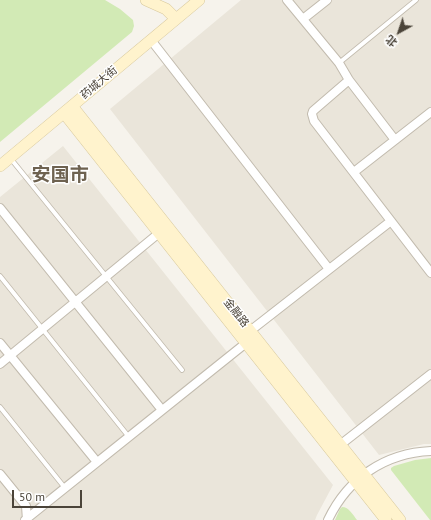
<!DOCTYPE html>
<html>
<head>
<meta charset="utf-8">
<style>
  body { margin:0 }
  #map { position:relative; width:431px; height:520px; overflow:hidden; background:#f6f3ec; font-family:"PT Sans","Noto Sans SC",sans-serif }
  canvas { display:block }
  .north { position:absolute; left:379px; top:12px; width:40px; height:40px; -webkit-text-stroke:3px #fff; paint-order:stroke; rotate:220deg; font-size:11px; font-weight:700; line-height:16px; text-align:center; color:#4b4439 }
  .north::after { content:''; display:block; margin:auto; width:14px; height:18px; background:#4b4439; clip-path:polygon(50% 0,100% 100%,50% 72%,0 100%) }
  .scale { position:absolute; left:12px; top:490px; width:70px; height:18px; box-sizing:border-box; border:2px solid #4b4439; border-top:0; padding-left:5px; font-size:12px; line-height:14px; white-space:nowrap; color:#4b4439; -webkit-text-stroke:3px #fff; paint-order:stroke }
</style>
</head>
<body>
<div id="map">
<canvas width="431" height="520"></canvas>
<div class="north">北</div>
<div class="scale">50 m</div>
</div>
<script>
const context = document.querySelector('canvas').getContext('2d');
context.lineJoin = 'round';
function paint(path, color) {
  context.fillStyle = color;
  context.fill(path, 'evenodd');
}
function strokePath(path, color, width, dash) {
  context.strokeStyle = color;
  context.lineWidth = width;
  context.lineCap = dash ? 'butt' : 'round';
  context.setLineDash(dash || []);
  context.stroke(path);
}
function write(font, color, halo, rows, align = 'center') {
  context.font = font + ' "PT Sans","Noto Sans SC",sans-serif';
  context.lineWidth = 3;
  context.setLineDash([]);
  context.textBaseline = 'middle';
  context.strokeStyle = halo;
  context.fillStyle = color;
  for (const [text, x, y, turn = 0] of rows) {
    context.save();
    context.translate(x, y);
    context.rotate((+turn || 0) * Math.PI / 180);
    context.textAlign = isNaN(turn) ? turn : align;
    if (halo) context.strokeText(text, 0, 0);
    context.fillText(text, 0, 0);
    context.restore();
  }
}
paint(new Path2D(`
  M241,0H431V444H424L379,455L110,109Z
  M63,146L333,485L317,515L315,520H0V197Z`), '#eae5da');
paint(new Path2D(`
  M0,0H105L120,9L133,20L134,26L132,32L0,142Z
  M431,458V520H430L391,470V468L394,466L415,460Z
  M342,507C349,507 353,515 357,520H335L340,509Z`), '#d2eab5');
const lane = new Path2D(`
  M339,63L416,0
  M11,159L182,370
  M0,276L129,437
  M0,407L65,488`);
const street = new Path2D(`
  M287,0L339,63L349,80L395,140
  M303,19L327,0
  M151,40L329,269
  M349,80L313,111L312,114L314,121L431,273
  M354,172L431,112
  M0,208L162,410
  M250,331L391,221
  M0,343L97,462
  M0,364L159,233
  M340,445L431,374
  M0,474L26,506L27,520
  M25,520L246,343
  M328,520C348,478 385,453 431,451`);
const secondary = new Path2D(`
  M146,0L166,9L176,19
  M72,106L400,520
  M64,113L386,520
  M0,166L199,0`);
strokePath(lane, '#c2bbae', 5.5);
strokePath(street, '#c2bbae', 10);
strokePath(secondary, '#d6c79b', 12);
strokePath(lane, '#fff', 4);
strokePath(street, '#fff', 8);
strokePath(secondary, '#fff3cd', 11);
write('11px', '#4b4439', '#fff', [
  ["药城大街",99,83,-40],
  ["金融路",236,313,52]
]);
write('bold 19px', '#6e6250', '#fff', [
  ["安国市",60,176]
]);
</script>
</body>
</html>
